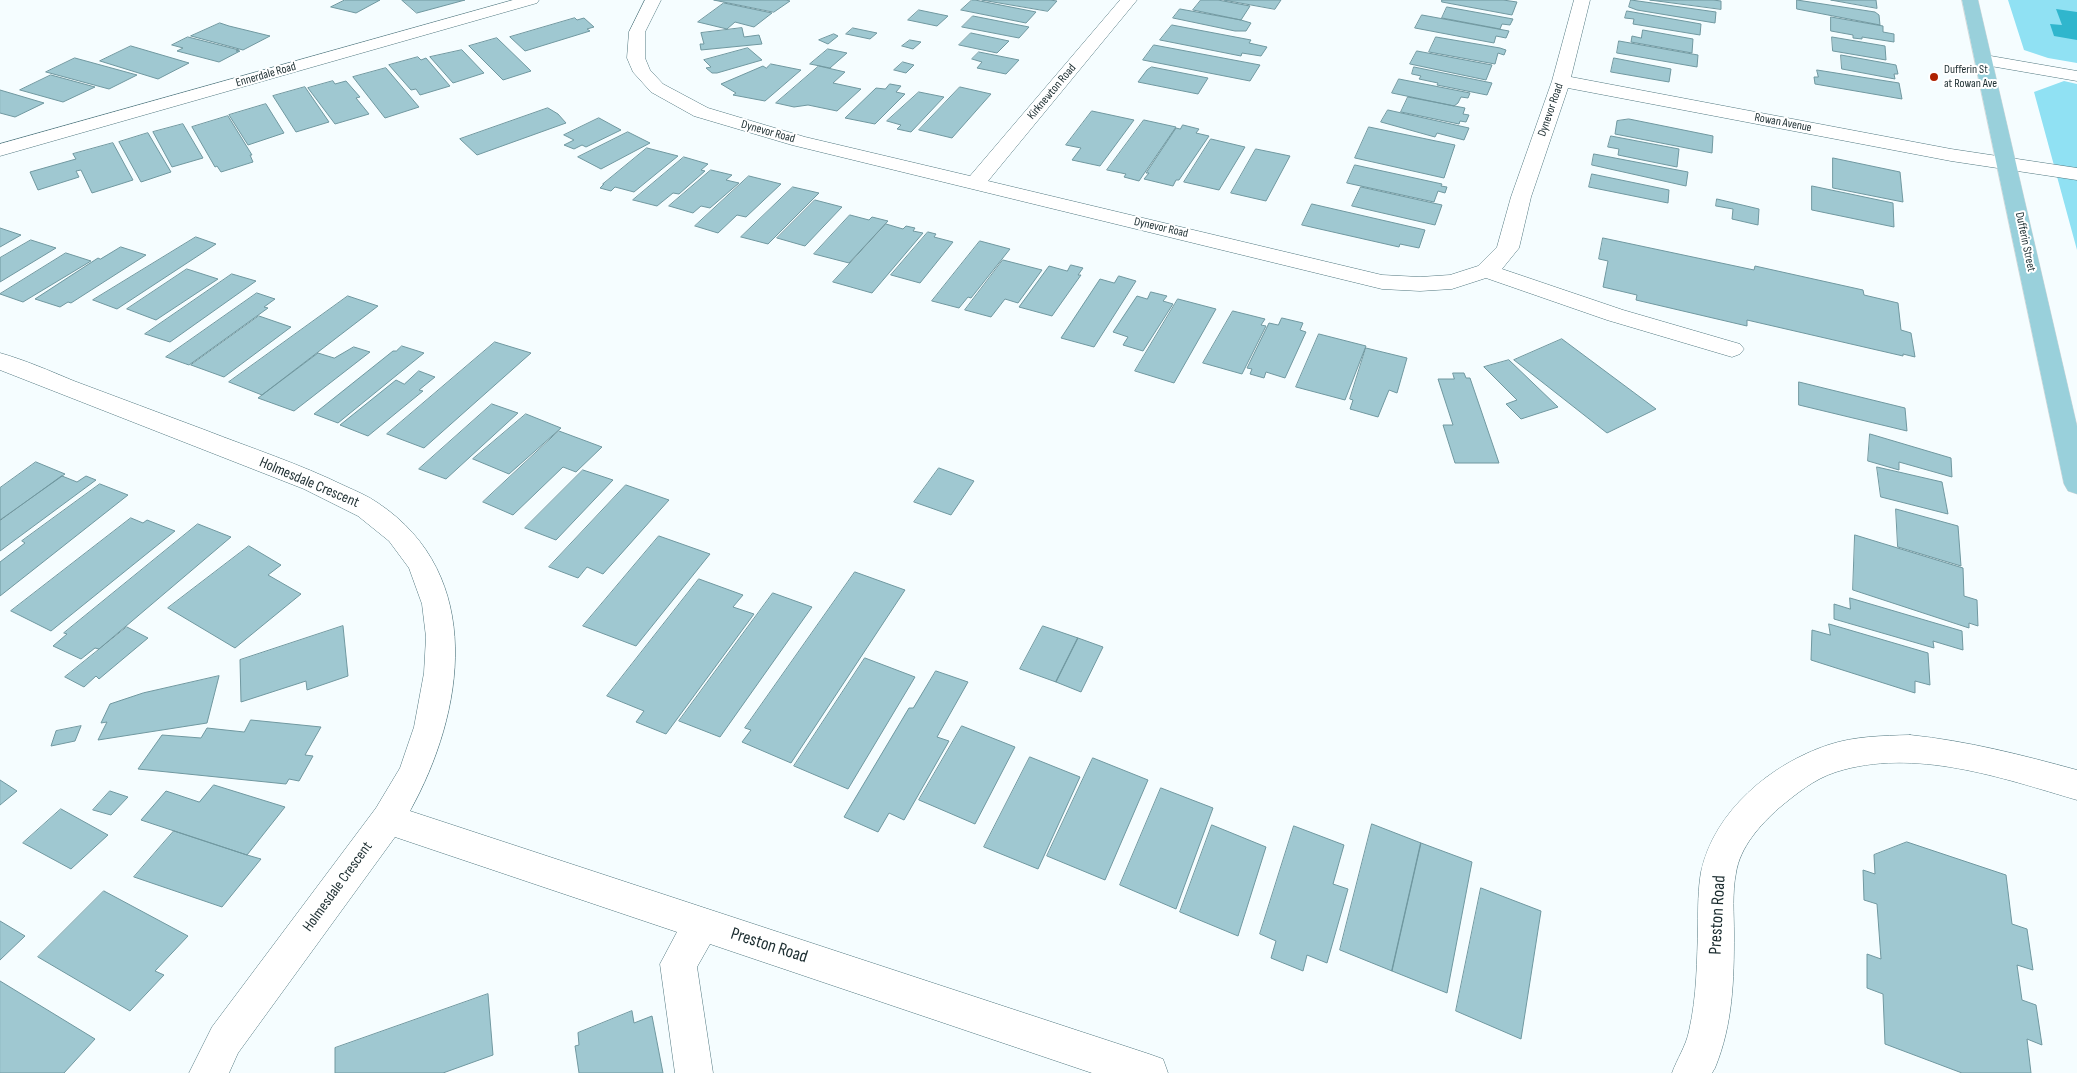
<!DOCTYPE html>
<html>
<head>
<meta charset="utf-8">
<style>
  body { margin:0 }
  canvas { display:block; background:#f5fdff }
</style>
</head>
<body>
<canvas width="2077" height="1073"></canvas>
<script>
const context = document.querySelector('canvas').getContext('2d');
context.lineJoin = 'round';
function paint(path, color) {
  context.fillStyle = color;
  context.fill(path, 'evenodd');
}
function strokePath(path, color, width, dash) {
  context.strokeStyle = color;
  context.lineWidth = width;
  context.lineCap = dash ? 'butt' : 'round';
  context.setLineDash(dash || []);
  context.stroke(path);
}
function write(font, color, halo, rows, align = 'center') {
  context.font = font + ' "Sofia Sans Condensed",sans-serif';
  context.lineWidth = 4;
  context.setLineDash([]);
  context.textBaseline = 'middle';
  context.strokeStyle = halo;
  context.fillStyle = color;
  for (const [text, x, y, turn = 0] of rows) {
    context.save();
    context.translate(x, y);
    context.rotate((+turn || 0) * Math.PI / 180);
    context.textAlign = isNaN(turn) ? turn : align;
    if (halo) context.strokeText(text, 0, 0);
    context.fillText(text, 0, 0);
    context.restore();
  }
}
paint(new Path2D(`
  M2008,0H2077V63L2048,58L2024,50Z
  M2064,81L2077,84V250L2034,92Z`), '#90e1f3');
paint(new Path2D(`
  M2056,9L2077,12V40L2054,36L2050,24L2062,25Z`), '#30b6cd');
const building = new Path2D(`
  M345,0H380L356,13L331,7Z
  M402,0H465L417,13Z
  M714,0H786L790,1L774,12Z
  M972,0H975L1036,12L1026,23L961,10Z
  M982,0H1050L1057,1L1048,11Z
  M1201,0H1218L1250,6L1241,20L1193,10Z
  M1224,0H1281L1275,9Z
  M1442,0H1503L1517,2L1512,15L1442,2Z
  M1631,0L1716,12L1715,23L1637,10L1629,7Z
  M1650,0H1713L1721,1V9Z
  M1797,0L1875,12L1879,15L1880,25L1797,9Z
  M1831,0H1876L1877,8Z
  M724,3L772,13L754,27L735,22L727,29L698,22Z
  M1447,7L1513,19L1510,25L1502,24L1500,29L1442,18Z
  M1180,9L1241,20L1251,23L1246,31H1235L1173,18Z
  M919,10L948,16L937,26L908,20Z
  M1627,11L1701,24L1700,35L1633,24L1634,19L1625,18Z
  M1422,15L1509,31L1506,38L1496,36L1494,43L1415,28Z
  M973,16L1029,27L1019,38L962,27Z
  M1831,17L1883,26V32L1894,34V42L1862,37V39L1853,38V35L1831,31Z
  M575,18L577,20L584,18L594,27L587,29L590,31L525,51L510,37Z
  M220,23L229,26L270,36L243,50L191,36Z
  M1172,25L1251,40L1249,43L1267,47L1261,56L1242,53L1241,56L1160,40Z
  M742,28L744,37L759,35L762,44L701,50L700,44H704L701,33Z
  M853,28L877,33L870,39L846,34Z
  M1643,30L1693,39L1692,53L1631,42L1632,36L1641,38Z
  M971,33L1009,41L997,53L959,45Z
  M834,34L838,36L828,44L819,40Z
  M188,37L239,50L236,51H240L219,62L177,51L183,48L172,45Z
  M1436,37L1500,48L1506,50L1504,55L1498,53L1495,64L1429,52Z
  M1832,37L1885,46L1886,60L1833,51Z
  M497,38L531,71L503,80L469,46Z
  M910,40L921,42L913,49L902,46Z
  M1619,41L1698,55L1697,67L1617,53Z
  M1154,45L1260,65L1250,81L1143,60Z
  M131,46L189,63L158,79L100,61Z
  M748,48L762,60L717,73H712L706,68L711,67L704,60Z
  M828,49L847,53L830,68L810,64Z
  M462,50L484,73L453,83L430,57Z
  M1417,51L1492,65L1486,80L1410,64Z
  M979,52L1019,60L1006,74L977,68L982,62L972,59Z
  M1841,55L1896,65L1898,74H1894L1895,79L1842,69Z
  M418,57L421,60L426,58L450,86L420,95L416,89L411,90L389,65Z
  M75,58L137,75L109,89L46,72Z
  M1614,58L1671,69L1669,82L1611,72Z
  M903,62L914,65L906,73L894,70Z
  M771,64L801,70L765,101L733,95L736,93L721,84L763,66L766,68Z
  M819,66L845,72L833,83L861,89L837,111L808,105L794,107L776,103Z
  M1152,67L1208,78L1198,94L1138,82L1147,70Z
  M1414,67L1492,83L1487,95L1437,85L1438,83L1419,79L1421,76L1412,74Z
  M386,68L419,107L385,118L353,77Z
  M1817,70L1899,83L1902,99L1815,84L1814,77H1818Z
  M51,75L95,87L63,102L20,90Z
  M1399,79L1470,93L1468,98L1461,97L1458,103L1454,106L1392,93Z
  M333,81L335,84L346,81L360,97L356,98L369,114L335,124L308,88Z
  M890,84L901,86L896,92L905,94L875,124L845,118L876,88L885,89Z
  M305,87L329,122L296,132L273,96Z
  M960,87L991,94L952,138L919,130Z
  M0,90L44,103L15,117L0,113Z
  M919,92L944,97L911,132L897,129L901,125L887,121Z
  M1408,97L1465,108L1463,114L1469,115L1466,122L1460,121L1459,124L1401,112Z
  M266,104L284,133L248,145L229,115Z
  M548,108L558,114L566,123L477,155L460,139Z
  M1388,110L1469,128L1464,140L1437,133L1435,137L1381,122Z
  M1092,111L1134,120L1100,166L1072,160L1081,148L1066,145Z
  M228,116L252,155H250L253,162L221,172L217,166L215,167L192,127Z
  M599,118L621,130L586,147L582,145L574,149L564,145L574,140L564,135Z
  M1629,119L1713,136L1712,153L1615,134L1617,121Z
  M1144,120L1176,127L1139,181L1124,177L1126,174L1107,170Z
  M183,124L203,158L172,167L153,132Z
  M1183,125L1199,129L1196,133L1209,136L1179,180H1176L1173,186L1144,179L1149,173H1146L1176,128L1180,129Z
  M1369,127L1455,145L1444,178L1355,158Z
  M628,132L650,143L601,169L578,157Z
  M148,133L171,172L141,182L119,142Z
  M1611,136L1679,149L1677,167L1618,155L1619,149L1608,147Z
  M1211,139L1245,147L1219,190L1184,182Z
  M113,143L133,180L92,193L81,170L76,171L79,177L38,190L30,172L76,159L73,154Z
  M647,148L678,156L634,192L615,187L611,191L600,188L604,184H603Z
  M1256,149L1290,156L1266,201L1231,193Z
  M1594,154L1688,172L1686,186L1592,165Z
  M684,157L708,164L701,170L705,171L679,194L673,193L657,206L633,200Z
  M1833,158L1900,172L1903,202L1833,188Z
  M1355,165L1442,184L1441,186L1447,187L1445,193L1438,191L1434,202L1347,183Z
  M711,170L732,175L726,180L739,183L710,208L701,206L693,213L669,206Z
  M1592,174L1669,190L1668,203L1589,187Z
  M749,176L781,184L746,217L737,215L718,233L695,226Z
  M1812,186L1893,203L1894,227L1812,210Z
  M793,187L819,193L768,244L741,237Z
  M1361,187L1442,205L1435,225L1352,206Z
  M1717,199L1759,209L1758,225L1732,219L1733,209L1716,206Z
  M815,200L842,207L805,246L777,238Z
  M1312,204L1425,230L1419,248L1400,244L1399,247L1302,225Z
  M850,215L869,220L872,217L888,221L849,263L814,254Z
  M886,224L903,229L906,226L915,228L913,231L923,233L872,293L833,282Z
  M0,228L21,235L0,247Z
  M928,232L936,234L934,237L953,242L920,283L891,275Z
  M196,237L216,244L117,309L93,300Z
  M1603,238L1754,270L1755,266L1863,290L1864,295L1898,303L1901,330L1911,333L1915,357L1903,354V356L1747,320V326L1636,300L1637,295L1603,287L1608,261L1599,259Z
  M31,240L56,248L0,282V258Z
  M980,241L1010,249L971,298L968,297L959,308L932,301Z
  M121,247L146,255L71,303L68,302L60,307L35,299L98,258L100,259Z
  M66,253L91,261L23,302L0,294Z
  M1003,260L1042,270L1018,303L1005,299L991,317L965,310Z
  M1071,265L1083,268L1078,275H1081L1052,316L1019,307L1049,266L1067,271Z
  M187,269L218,279L156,320L127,309Z
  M232,274L256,281L170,342L145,334Z
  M1119,276L1136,281L1094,347L1061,338L1100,279L1114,283Z
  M1151,292L1167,296L1163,301L1173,304L1143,351L1123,345L1128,337L1113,332L1137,296L1147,299Z
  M257,293L275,299L264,307L268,308L189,365L166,357Z
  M348,296L378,306L262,395L229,382Z
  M1178,299L1216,309L1174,383L1135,371Z
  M1233,311L1265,319L1261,325L1266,326L1242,374L1203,363Z
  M259,316L291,327L224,377L191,365Z
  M1282,318L1303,323L1300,330L1306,332L1285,378L1266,372L1264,378L1250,374L1252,369L1247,368L1269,323L1278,325Z
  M1319,334L1366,346L1345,400L1296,387Z
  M1562,339L1656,409L1607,433L1514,360Z
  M495,342L531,353L424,448L387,434Z
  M402,346L424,353L338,423L314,414L393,351H396Z
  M354,347L370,352L294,411L258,398L318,353L334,358Z
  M1366,348L1407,358L1397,393L1389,390L1378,417L1350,409L1353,400L1350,399Z
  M1509,360L1558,407L1521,419L1506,404L1517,400L1484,367Z
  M419,371L435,377L419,390L423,391L368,436L340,425L396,380L404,384Z
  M1453,373H1464L1466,378H1470L1499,463H1455L1443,425H1453L1438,379H1454Z
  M1799,382L1905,408L1907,431L1799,405Z
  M492,404L518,413L446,479L419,469Z
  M526,414L561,428L509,474L473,459Z
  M559,431L602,447L576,472L563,467L513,515L483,502Z
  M1870,434L1951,458L1952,477L1899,462V470L1868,461Z
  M36,462L65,474L0,520V488Z
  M1877,467L1942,482L1948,514L1881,497Z
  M939,468L974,481L951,515L914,502Z
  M583,470L613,480L556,540L525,528Z
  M62,476L77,482L86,476L96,480L0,551V521Z
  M100,484L128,495L0,596V562L25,543L22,541Z
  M626,485L669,500L603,574L587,567L578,578L549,567Z
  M1896,509L1958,526L1961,566L1898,547Z
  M131,518L143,523L147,520L175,531L51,631L11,611Z
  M198,524L231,537L99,649L95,648L81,659L53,646L67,634L64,633Z
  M1855,535L1963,568L1964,596L1977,600L1978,626L1969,623V628L1853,590Z
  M659,536L710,554L636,646L583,626Z
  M249,546L281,565L268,575L301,594L235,648L168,608Z
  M855,572L905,590L791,763L742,742L751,730L745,728Z
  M699,579L743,595L733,607L754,614L666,734L636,722L644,711L607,696Z
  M773,593L812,607L720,737L679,721Z
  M1850,598L1962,631L1963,650L1933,641L1934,648L1834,619V604L1850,609Z
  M1829,624L1928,653L1930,685L1915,681V693L1811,660L1812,630L1830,635Z
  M343,626L348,676L307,690L306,681L241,702L240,660Z
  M1043,626L1078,638L1056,682L1020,669Z
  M127,627L148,638L99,679L96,676L84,687L65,677Z
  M1078,638L1103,647L1081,692L1056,682Z
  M865,658L915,677L848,789L794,766Z
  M936,671L968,682L937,737L949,741L904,820L889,813L878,832L844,817L909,708H913Z
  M219,676L207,723L98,740L107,722L101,723L110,704L143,693Z
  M251,720L321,727L305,755L313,756L299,781L289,779L286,784L138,769L162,735L201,738L207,728L244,732Z
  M81,726L75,741L51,746L56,731Z
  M962,726L1015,747L975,824L919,800Z
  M1030,757L1080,777L1038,869L984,847Z
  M1093,758L1148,780L1105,880L1047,856Z
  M0,780L17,791L0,805Z
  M214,785L285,807L247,855L141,820L166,791L199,802Z
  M1161,788L1213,808L1176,909L1120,885Z
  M110,791L128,797L111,815L93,810Z
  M61,809L108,835L71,869L23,843Z
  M1372,824L1421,843L1392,971L1340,950Z
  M1212,825L1266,847L1238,936L1180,912Z
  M1294,826L1344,845L1333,884L1348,889L1327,963L1307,955L1303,971L1271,958L1276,941L1260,934Z
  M174,831L247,855L261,859L222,907L134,877Z
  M1907,842L2006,875L2012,924L2027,929L2033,970L2017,965L2022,1000L2036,1005L2042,1045L2027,1039L2031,1073H1962L1885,1044L1883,994L1867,988V954L1881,959L1877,904L1864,900L1863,870L1875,874L1874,855Z
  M1421,843L1472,862L1447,993L1392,971Z
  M1481,888L1541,911L1521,1039L1456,1011Z
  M104,891L188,936L155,971L164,975L130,1011L38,957Z
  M0,921L25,936L0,960Z
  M0,981L95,1039L64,1073H0Z
  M488,994L493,1055L443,1073H335V1048Z
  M632,1011L634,1023L652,1016L663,1073H579L575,1046L579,1045L578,1033Z`);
paint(building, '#9fc8d1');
strokePath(building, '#7098a0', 1);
const minor = new Path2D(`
  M513,0H539L537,3L0,156V144Z
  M645,0H661L645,32V58L650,70L663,84L708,108L805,137L970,176L1120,0H1137L988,181L1382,275L1420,277L1450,275L1478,266L1497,247L1511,197L1552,81L1574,0H1590L1571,77L1951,149L2077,168V180L1951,161L1568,88L1531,197L1519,248L1502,269L1623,310L1740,344L1744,349L1740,354L1732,357L1607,320L1486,278L1452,289L1420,291L1382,289L792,145L694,116L651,92L633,72L627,58L629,32Z
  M1985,55L2077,71V81L1979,64L1976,60L1979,56Z
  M0,353C25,360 50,371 74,381C118,397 161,414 205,430C251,448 300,464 345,486C356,491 368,496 378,503C486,575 465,712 410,811L1149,1054L1163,1059L1168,1073H1092L710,944L697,967L713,1073H675L660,964L677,932L395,837L238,1053L229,1073H189L212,1027L376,808L400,768L414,727L424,673L426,637L422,604L409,568L389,541L358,516L304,489L0,370Z
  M1910,735C1968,741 2022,755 2077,770V800C2002,778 1914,747 1836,772C1814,779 1796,794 1779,808C1760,825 1740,847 1736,873C1732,893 1734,914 1734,934C1734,980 1733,1024 1715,1068L1712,1073H1672C1677,1059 1686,1046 1689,1031C1697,996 1697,960 1698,925C1698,908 1698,889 1701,872C1714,811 1771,764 1828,745C1855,736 1882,736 1910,735Z`);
const major = new Path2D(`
  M1962,0H1978L2077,426V494L2068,491L2064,484Z`);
strokePath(minor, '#527880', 1);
strokePath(major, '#d6d9da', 1);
paint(minor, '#fff');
paint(major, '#99d0db');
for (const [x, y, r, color] of [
  [1934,77,5,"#ae2101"]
]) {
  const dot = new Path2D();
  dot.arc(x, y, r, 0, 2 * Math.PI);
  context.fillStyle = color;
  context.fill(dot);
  strokePath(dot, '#fff', 2);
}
write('12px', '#1c2d30', '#fff', [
  ["Dufferin St",1944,70],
  ["at Rowan Ave",1944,84]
], 'left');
write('12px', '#1c2d30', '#fff', [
  ["Ennerdale Road",266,75,-16],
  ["Kirknewton Road",1052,92,-50],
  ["Dynevor Road",1551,110,-71],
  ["Rowan Avenue",1783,123,11],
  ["Dynevor Road",768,132,16],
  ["Dynevor Road",1161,228,13],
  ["Dufferin Street",2025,242,78]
]);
write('15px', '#1c2d30', '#fff', [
  ["Holmesdale Crescent",309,483,23],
  ["Holmesdale Crescent",338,887,-54]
]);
write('18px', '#1c2d30', '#fff', [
  ["Preston Road",1718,915,-87],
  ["Preston Road",769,946,18]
]);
</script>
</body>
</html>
